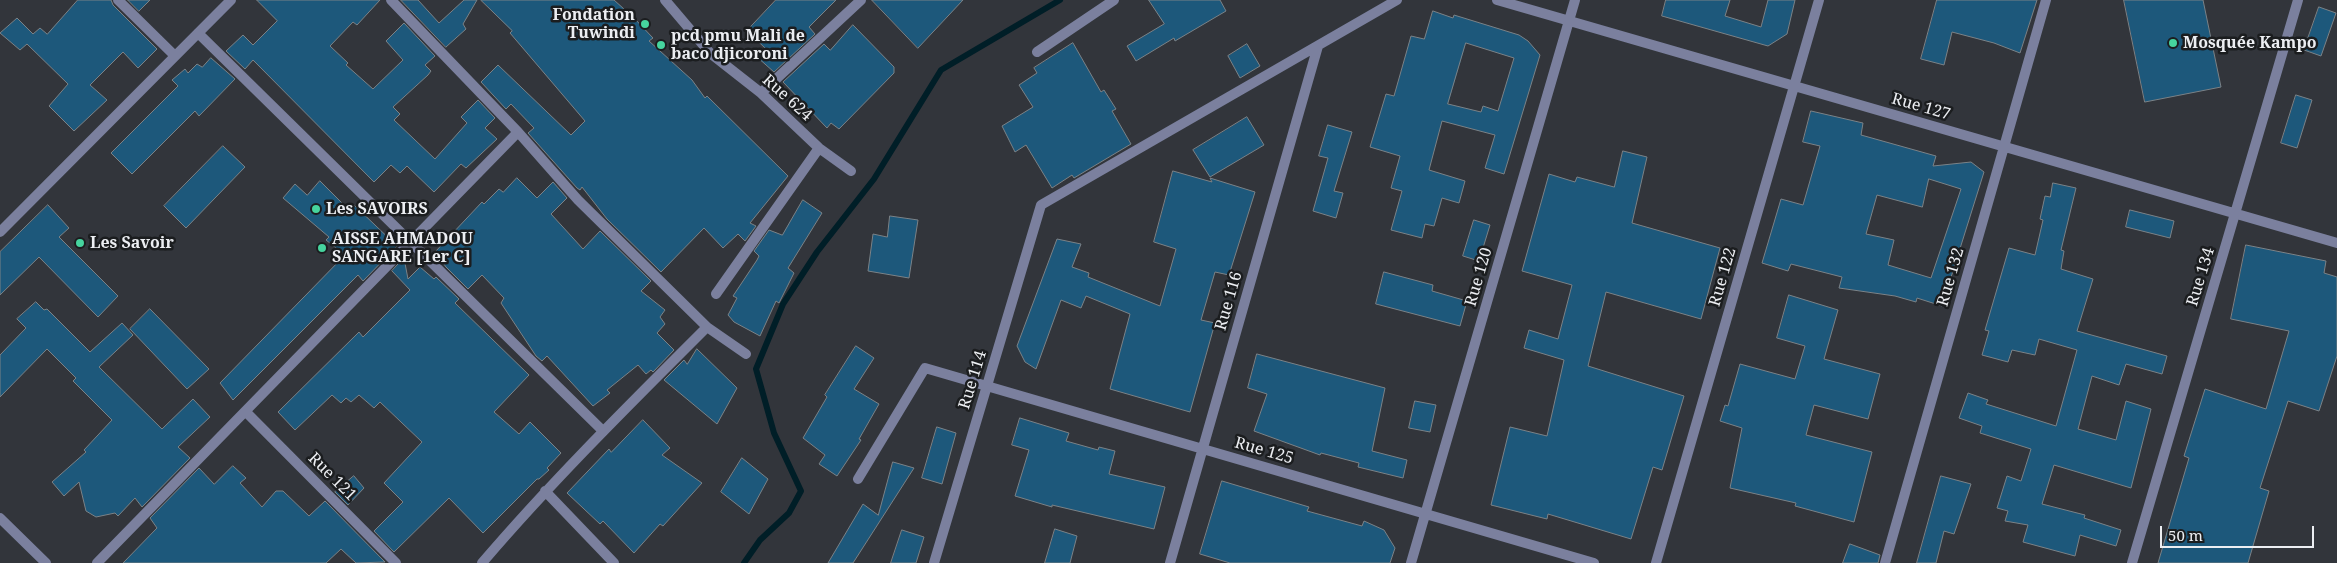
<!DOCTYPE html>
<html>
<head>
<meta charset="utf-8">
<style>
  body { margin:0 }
  #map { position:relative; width:2337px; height:563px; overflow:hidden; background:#32353b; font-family:"Noto Serif",serif }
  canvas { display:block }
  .scale { position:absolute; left:2160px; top:526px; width:154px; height:22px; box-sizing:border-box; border:2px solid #eceef2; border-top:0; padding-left:6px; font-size:15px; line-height:18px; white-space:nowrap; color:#eceef2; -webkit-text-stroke:4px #1b1d1f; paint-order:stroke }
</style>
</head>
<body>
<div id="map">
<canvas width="2337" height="563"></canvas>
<div class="scale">50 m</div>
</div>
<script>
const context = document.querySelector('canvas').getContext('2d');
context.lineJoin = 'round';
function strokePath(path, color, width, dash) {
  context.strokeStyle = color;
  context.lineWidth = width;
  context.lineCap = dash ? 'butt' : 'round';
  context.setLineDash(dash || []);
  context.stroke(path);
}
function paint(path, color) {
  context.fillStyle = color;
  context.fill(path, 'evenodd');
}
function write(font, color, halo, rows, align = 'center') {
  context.font = font + ' "Noto Serif",serif';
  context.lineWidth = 5;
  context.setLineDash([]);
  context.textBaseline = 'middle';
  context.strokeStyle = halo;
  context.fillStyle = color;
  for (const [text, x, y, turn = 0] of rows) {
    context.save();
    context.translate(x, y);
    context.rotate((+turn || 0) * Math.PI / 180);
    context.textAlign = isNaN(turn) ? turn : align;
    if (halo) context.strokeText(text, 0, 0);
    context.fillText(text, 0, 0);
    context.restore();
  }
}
strokePath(new Path2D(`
  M744,563L760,540L789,513L801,491L774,433L756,369L783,304L817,252L874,179L941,70L1060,0`), '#001e27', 6);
const building = new Path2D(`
  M78,0H111L113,5L157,49L138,68L123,52L90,85L107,100L74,131L49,106L68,84L27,44L20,50L0,33L17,18L33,34L40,28L47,34Z
  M128,0H150L139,11Z
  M257,0H380L357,25L353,22L330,46L348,63L346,65L373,89L403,60L386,41L404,23L435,56L425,65L431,71L428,75L393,107L400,114L394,120L435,159L467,123L461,117L478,100L495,118L485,128L497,139L466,168L461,164L434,192L407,166L400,173L391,165L374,182L253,60L245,69L226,51L243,35L253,45L277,21Z
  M401,0H418L439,23L464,0H477L463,24L466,29L446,47Z
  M481,0H614L634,18L653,38L649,41L692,80L705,98L707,96L788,176L750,223L756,226L745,241L738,234L723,248L704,228L661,272L607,219L582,187L580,190L577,188L528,133L534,128L511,104L506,109L481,82L498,65L571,135L585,121L510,33L512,31Z
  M776,0H836L809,27L815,34L774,72L757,57L765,48L747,31Z
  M872,0H963L918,48Z
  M1149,0H1220L1226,11L1175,41L1174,38L1136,61L1127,46L1164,24Z
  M1666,0H1730L1725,16L1761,27L1768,0H1795L1787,34L1768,46L1662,16Z
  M1937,0H2037L2020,53L1994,43L1952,32L1944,65L1921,59Z
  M2124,0H2203L2221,87L2145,102Z
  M2319,7L2336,13L2321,56L2304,50Z
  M1433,11L1453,18L1454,15L1519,35L1528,41L1540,55L1504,174L1485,168L1495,135L1442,121L1429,170L1465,181L1459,203L1442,198L1434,226L1425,224L1422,238L1391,230L1402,191L1391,188L1400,156L1370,147L1386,94L1394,96L1411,36L1424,39ZM1466,43L1514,58L1498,111L1483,106L1481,112L1448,104Z
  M853,25L894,67V73L839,129L831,123L827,128L783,82L824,44L830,50Z
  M1073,43L1101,92L1104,90L1116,109L1112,111L1131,144L1074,178L1072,175L1052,188L1026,145L1015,152L1002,126L1033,107L1019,85L1037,73L1034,68Z
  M1247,44L1260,66L1240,78L1228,56Z
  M211,58L235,79L199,116L195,111L132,174L111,153L178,86L172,80L185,69L188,73L197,64L202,67Z
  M2296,95L2312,100L2297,148L2281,143Z
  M1811,111L1863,123L1861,135L1936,156L1933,166L1971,162L1984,172L1942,306L1917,298L1916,302L1895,296L1839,288L1842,277L1791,264L1788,271L1762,263L1781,199L1803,205L1820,146L1803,142ZM1929,179L1961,189L1931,278L1888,265L1894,240L1866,234L1877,195L1922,207Z
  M1247,117L1264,145L1210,177L1193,150Z
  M1328,125L1352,132L1334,191L1343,193L1336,218L1313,211L1328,158L1319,156Z
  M223,146L245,167L186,228L164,206Z
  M1623,151L1647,157L1632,223L1720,248L1701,319L1606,292L1588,366L1684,396L1662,470L1653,467L1631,539L1548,514L1547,519L1491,505L1510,427L1547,436L1564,360L1524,348L1529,330L1558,339L1572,285L1522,271L1549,174L1575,182L1577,177L1614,187Z
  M1173,171L1212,182L1210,178L1255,192L1229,275L1215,272L1201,320L1215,323L1190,412L1110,389L1130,314L1086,296L1081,308L1061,300L1036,369L1025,362L1017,346L1057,239L1081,244L1072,267L1089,273L1088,277L1160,306L1176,249L1154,242Z
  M517,178L537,198L553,182L567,198L551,214L583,249L600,231L651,281L641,291L665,310L660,317L665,324L657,333L674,350L653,372L651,370L646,374L638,365L607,390L610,393L593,406L547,356L542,361L536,356L501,303L504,298L482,275L468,289L446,267L435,252L482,202L484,204L499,189L503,192Z
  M320,181L349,210L354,205L397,246L363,281L358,275L233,400L220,383L345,255L326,240L329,237L283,198L295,184L307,195Z
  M2053,183L2076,188L2061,250L2064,251L2061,269L2093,279L2077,331L2167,356L2162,374L2126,364L2119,385L2092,376L2078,429L2116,440L2126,401L2151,409L2131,488L2054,465L2042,504L2085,515L2084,518L2121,530L2116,546L2080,535L2075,556L2023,542L2028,525L2005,521L2008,511L1997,508L2007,476L2021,481L2031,449L1980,433L1982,426L1959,418L1968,393L1988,400L1986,404L2056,426L2077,350L2039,339L2035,355L2012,350L2008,362L1982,355L1989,331L1985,330L2009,248L2035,255L2043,220L2040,219L2045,196L2050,197Z
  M803,200L822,213L788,268L794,273L779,303L776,301L760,336L734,322L728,315L737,298L733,296L757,260L759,256L754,251L769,230L782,235Z
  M48,205L69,228L59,237L118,296L98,317L39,257L0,295V252Z
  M2130,210L2174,221L2170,238L2126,227Z
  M890,216L918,220L909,278L868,271L873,234L887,237Z
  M1474,220L1490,225L1479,261L1463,256Z
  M2246,245L2326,261L2324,273L2337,277V356L2319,411L2288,401L2260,488L2269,491L2248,563H2158L2189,458L2184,456L2205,389L2266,409L2289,331L2231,319Z
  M404,258L408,279L420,267L434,279L436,277L459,299L455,303L529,375L494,412L519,434L530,422L561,453L547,468L549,470L539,479H537L483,533L449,498L394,552L374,531L403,502L384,483L422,442L380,402L374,408L359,395L351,402L346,398L341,403L332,395L295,430L278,412L359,332L363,337L410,290L392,271Z
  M1384,272L1433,285L1432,291L1467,301L1460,326L1376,304Z
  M1789,295L1838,310L1824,359L1880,374L1868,419L1814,405L1806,435L1872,452L1854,522L1795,506L1796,503L1730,488L1742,428L1720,421L1725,405L1728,406L1740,364L1795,379L1805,346L1777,338Z
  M36,302L44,310L47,309L90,352L122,323L133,335L99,367L162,429L193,399L210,417L178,447L190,458L142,507L135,498L118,516L115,513L96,517L86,511L79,482L64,496L52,482L86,452L84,450L112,420L73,381L76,378L47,349L0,397V355L26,328L17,319Z
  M150,309L209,369L187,389L130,329Z
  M856,346L874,358L854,389L879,404L859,439L861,440L837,476L819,464L825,455L803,438L827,397L825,395Z
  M697,349L737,388L717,424L664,380L684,360L687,364Z
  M1257,354L1385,388L1372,451L1407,460L1403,478L1358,467L1359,463L1321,453L1320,455L1254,431L1267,394L1248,388Z
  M1415,401L1436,405L1430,432L1409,428Z
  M1020,418L1069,433L1066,441L1098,450L1099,447L1115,451L1109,474L1165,487L1154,529L1052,505V507L1015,496L1029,450L1012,445Z
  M643,420L670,448L662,455L702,483L663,526L660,524L634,553L603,521L600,524L567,493L609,449L611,452Z
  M937,427L956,433L942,484L922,478Z
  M742,458L768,479L749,514L721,492Z
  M893,462L914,468L853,563H828L863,504L878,515Z
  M233,466L246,478L240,483L262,507L276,491H283L309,516L325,501L385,562L356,563L341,549L326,563H123L157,528L150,518L199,468L214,484Z
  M354,476L364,488L348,505L335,492Z
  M1941,476L1971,484L1954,534L1944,531L1936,563H1917Z
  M1222,481L1309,507L1307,511L1362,526L1364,521L1384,530L1395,548L1390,563H1230L1200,554Z
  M1055,529L1077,536L1070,563H1045Z
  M902,530L924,537L916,563H891Z
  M1850,544L1880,555L1878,563H1843Z`);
paint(building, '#1d587b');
strokePath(building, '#7b8287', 1);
strokePath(new Path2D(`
  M118,0L175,56
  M391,0L518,132L578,200L707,327L746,354
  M665,0L710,53L761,93L819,148L851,171
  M1497,0L2337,243
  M198,33L603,431
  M1037,52L1114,0
  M761,93L861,0
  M0,232L231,0
  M716,294L819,148
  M246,412L396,563
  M858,479L925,368L1594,563
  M545,491L614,563
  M0,518L46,563
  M97,563L518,132
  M482,563C553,480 630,404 707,327
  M934,563L1041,205L1397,0
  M1170,563L1318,46
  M1411,563L1575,0
  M1656,563L1819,0
  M1885,563L2046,0
  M2132,563L2298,0`), '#7b809e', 10);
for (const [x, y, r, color] of [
  [645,24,5,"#46d49e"],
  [2173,43,5,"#46d49e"],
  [661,45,5,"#46d49e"],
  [316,209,5,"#46d49e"],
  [80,243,5,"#46d49e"],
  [322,248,5,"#46d49e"]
]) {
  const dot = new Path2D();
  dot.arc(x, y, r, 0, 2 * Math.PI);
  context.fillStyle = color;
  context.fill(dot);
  strokePath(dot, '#1b1d1f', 2);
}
write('bold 16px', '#eceef2', '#1b1d1f', [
  ["Fondation",635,15,"right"],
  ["Tuwindi",635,33,"right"],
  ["pcd pmu Mali de",671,36],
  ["baco djicoroni",671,54],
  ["Mosquée Kampo",2183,43],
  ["Les SAVOIRS",326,209],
  ["AISSE AHMADOU",332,239],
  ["SANGARE [1er C]",332,257],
  ["Les Savoir",90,243]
], 'left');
write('16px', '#eceef2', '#1b1d1f', [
  ["Rue 624",787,98,42],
  ["Rue 127",1921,107,16],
  ["Rue 120",1479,277,-74],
  ["Rue 122",1723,277,-74],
  ["Rue 132",1951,277,-74],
  ["Rue 134",2201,277,-73],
  ["Rue 116",1229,301,-74],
  ["Rue 114",973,380,-73],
  ["Rue 125",1264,451,16],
  ["Rue 121",332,477,45]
]);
</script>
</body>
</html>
